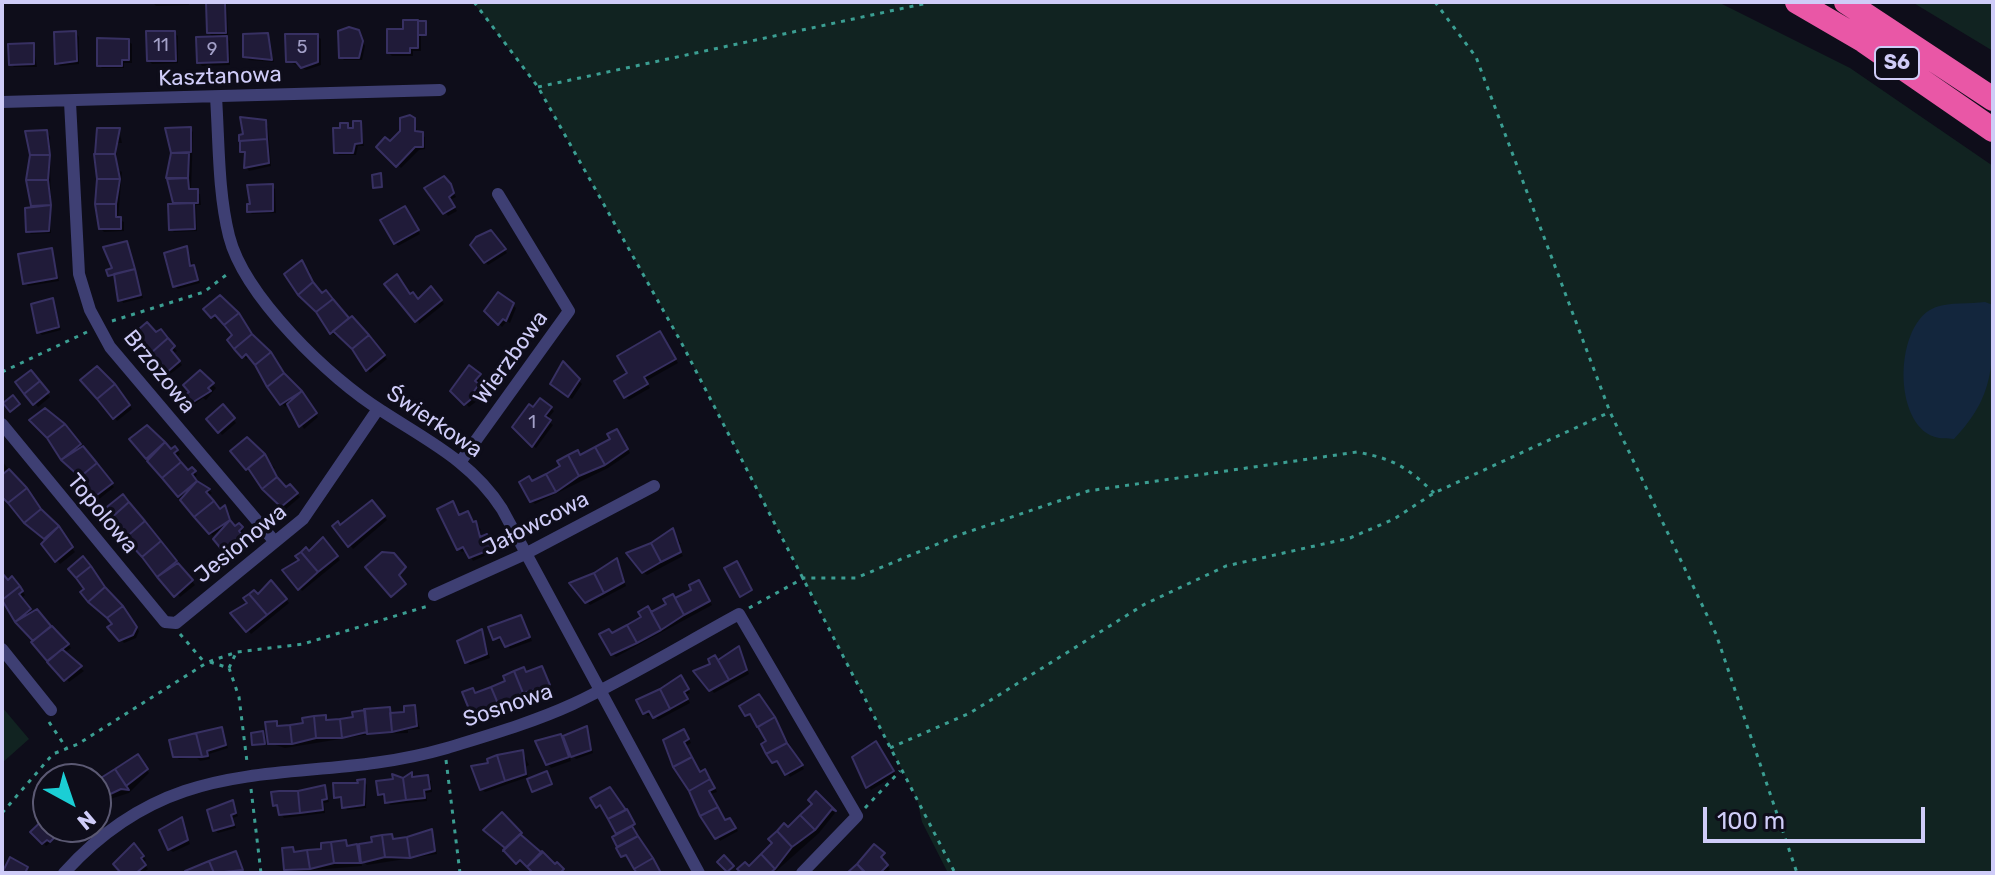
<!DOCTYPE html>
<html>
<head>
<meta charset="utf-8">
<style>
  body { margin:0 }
  #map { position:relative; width:1995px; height:875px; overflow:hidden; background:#0e0d1a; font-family:Rubik,sans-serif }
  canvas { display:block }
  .frame { position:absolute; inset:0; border:4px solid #cfccf8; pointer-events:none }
  .north { position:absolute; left:32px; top:763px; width:80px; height:80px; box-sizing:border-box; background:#0e0d1a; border:2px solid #5b5973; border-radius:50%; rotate:140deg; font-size:22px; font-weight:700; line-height:32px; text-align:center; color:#cfccf8 }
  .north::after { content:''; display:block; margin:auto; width:28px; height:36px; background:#1bced5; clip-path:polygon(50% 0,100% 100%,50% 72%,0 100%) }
  .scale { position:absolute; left:1703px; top:807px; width:222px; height:36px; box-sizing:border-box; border:4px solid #cfccf8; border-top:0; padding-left:10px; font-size:24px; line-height:28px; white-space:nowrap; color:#cfccf8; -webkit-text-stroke:6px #0e0d1a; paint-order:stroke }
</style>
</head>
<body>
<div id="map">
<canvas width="1995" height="875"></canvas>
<div class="frame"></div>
<div class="north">N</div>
<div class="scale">100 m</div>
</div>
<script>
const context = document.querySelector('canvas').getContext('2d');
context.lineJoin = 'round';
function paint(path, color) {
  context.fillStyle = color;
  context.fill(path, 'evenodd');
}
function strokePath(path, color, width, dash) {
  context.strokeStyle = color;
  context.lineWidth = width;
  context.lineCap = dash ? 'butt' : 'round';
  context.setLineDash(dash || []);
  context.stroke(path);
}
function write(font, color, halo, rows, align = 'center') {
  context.font = font + ' Rubik,sans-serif';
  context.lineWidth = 7;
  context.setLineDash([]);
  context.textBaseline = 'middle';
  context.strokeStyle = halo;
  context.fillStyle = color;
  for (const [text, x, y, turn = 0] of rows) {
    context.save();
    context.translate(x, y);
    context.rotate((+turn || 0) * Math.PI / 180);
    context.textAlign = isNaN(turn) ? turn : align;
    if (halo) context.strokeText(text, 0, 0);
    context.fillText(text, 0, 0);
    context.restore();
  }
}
paint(new Path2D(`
  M473,2H1718L1850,68L1993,166V873H948L922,822L917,799L681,342L538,87Z
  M1912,2H1993V51Z
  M2,707L29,739L2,763Z`), '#112321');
paint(new Path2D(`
  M1985,302L1993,305C1993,365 1995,396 1954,439C1948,438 1940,439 1935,437C1892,424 1894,322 1936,307C1950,302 1970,304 1985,302Z`), '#13263d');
paint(new Path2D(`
  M152,2H189V5L156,6Z
  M208,2L227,3L228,35H224L230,41V65L202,66L199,62L214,38L209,33Z
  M427,24L426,35H421V51H413V56H392L389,53L405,31Z
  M358,32L365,46L362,60H344L341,57Z
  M76,33L79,37V64L60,66L57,63Z
  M174,33L178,36V63L152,64L148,60Z
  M267,35L274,62L249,60L245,57Z
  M317,36L321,39V65L306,70L288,61Z
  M128,41L132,44V63H124V68H102L99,65Z
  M33,45L37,67H14L11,64Z
  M242,120L268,126L271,166L249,171L246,167Z
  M414,120L418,134L425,137V149L419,150L401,168L379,147L390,144Z
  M360,123L364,146H358L356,155H339L336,152L342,130L347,125L350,130Z
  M167,129H190L193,132L191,191L200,194L201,205H196L197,231L174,232L171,229L175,194L169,191L172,142L167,139Z
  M119,130L122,143H117V169L122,172L118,219L124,222V231L104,232L100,228Z
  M46,132L50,136L51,233L31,234L28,231L33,195L28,191L27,171H32Z
  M444,179L456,197L450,200L457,211L448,216L427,189Z
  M272,186L275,189L276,213L252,214L249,211Z
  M408,211L420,234L398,246L395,243Z
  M494,235L507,253L488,265L485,262Z
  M127,243L143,298L123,303L116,277L110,274Z
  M186,248L200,283L178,289L175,286Z
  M51,250L59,281L28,286L25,283Z
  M301,262L311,273L307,277L322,295L326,292L387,359L370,373L349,343L331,333L287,274Z
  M431,289L444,304L419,324L411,296L419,302Z
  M220,297L274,358L318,417L304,429L289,403L285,407L262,379L267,376L251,356L246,359L230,340L235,336L220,317L216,320L206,309Z
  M53,300L61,330L42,335L39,332Z
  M513,305L516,308L510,323L507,321L502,327L486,311Z
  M160,332L177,351L173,354L182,365L169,375L153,352Z
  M663,337L678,363L646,381L650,388L629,400L625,397Z
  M564,365L582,384L572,399L555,387Z
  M200,373L216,388L206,400L203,398L194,405L186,396Z
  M479,375L482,378L478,385L481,388L475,397L477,401L469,407L453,391Z
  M34,376L50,397L38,407L35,403Z
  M109,378L132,409L117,421L83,381Z
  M223,407L236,423L222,435L209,419Z
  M551,408L554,411L547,420L553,425L536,448L528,443L534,410Z
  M58,418L114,487L98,500L32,421Z
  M147,427L171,452L175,448L180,454L176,458L189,472L192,469L197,475L194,478L203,490L206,487L212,493L208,496L221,511L224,508L230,515L226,518L235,529L239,526L244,532L241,535L248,544L232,558L216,539L220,536L217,532L213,536L210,533L132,440Z
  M620,434L630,453L608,468L535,504L532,501L533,483Z
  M247,439L275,468L270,471L286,490L290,486L300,497L286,509L273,500L252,470L233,452Z
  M2,461L75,552L60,564L44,545L48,541L39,531L36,534L33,531L2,493Z
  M126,500L195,585L180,597L106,510Z
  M372,502L387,520L353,549L335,527H340Z
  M453,504L460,517L467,513L471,517L481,530L477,532L481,539L487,536L496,551L473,561L467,550L462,552L459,549L440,510Z
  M673,530L681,544L677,546L683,556L647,575L643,572Z
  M323,539L340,560L302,591L285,571L310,554Z
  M616,561L626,586L590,605L587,602L595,575Z
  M86,562L139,631L136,638L124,643L110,627L114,624L103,610L100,613L83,593L87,589Z
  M2,575L8,582H15L25,595L21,599L33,614L37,611L71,648L64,653L84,671L69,682L2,602Z
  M271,583L289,603L251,634L233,614Z
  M701,585L712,605L616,657L612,654L613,635L668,605L666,601Z
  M521,617L532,641L510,649L505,641L495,639Z
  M482,631L490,658L470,665L467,662Z
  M739,649L749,674L714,693L695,672Z
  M542,668L552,689L539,694L536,691L488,715L472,712L476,694L508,682L524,670L528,674Z
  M684,680L690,693L686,695L690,703L658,720L652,714L648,716L645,713Z
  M767,705L804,769L790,777L780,763L773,762L769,742L753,716L746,715Z
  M414,707L420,729L408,730V733L371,734L285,748L269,743L267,724L291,727L325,717L328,720L355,719L389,709L392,715L406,713Z
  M587,728L593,753L576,759L568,751L571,761L551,768L548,764L560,736L568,744Z
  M221,729L228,748L209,754L210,759L200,761L196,757L179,759L175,756Z
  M687,735L691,743L686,746L701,774H708L717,792L711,794L726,822L730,820L738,831L720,841L666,749Z
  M878,747L896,775L871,790L859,773Z
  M522,752L529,765L525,767L528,777L485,792L482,789L474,767Z
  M138,757L149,773L129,793L107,800L96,784Z
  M411,774L431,781L432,792L426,793L427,801L390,805L380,794Z
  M364,781L367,785L366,808L347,810L343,800L336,797Z
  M324,787L329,802L324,803L325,813L284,818L275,805L273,794Z
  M613,793L648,850L658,873H639L630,857L623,856L614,838L619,835L604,808L597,807Z
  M817,794L835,813L819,833L774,873H743L815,804Z
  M232,803L238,816L233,818L236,828L218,833L215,830Z
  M48,818V827H70L46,846L33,832Z
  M181,819L190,844L173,852L169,849Z
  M431,831L437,854L367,865L361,859L362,866L290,872L286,869L292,849L295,852L324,850L345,842L349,847L357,846L362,852L392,836L395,839L422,837V832Z
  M134,846L146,860L143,863L148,869L143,873H124Z
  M874,847L890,869L886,873H848Z
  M235,853L245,873H188Z`), '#0007');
const building = new Path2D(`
  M206,2H225L226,33H207Z
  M403,20H418V48H410V53H387V29H403Z
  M418,21H426V35H418Z
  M349,27L359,30L363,41L359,58H339L338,31Z
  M76,31L77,61L55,64L54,32Z
  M146,31H175L176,61H147Z
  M268,33L272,60L243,57V34Z
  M285,34H318V62L301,68L296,62H286Z
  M227,36L228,62L197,63L196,37Z
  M97,38L129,39V60H122V66H97Z
  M34,43V64L9,65L8,44Z
  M410,115L415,118V131L423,132V147H415L396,167L376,147L385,137L390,141L400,131V118Z
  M240,117L266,120L267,139L239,141V135L243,134Z
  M353,121H361L362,143L355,144L353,153H334L333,128H340V123H348V128H353Z
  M191,127V152L171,153L165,128Z
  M97,128H120L115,154H95Z
  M47,130L50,155H30L25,131Z
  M267,139L269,163L244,168L245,152H240V141Z
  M171,153H189L188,178H166Z
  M94,154H115L120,179H97Z
  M30,155H50L48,180H26Z
  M381,173L382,187L373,188L372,175Z
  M444,176L451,184L454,193L449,197L455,207L443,214L424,188Z
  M188,178L189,189H198V203H173L167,179Z
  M97,179H120L116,204H95Z
  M26,180H48L51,205L31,206Z
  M273,184V211L247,212V204H250L247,185Z
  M194,203L195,229L169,230L168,204Z
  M95,204H116V217H121V229H99Z
  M51,205L49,231L26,232L25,208Z
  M405,206L419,230L394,244L380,220Z
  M491,230L506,249L484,263L470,245L476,237Z
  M127,241L135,269L108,276L106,270L112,268L103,247Z
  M187,246L190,266L194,265L198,280L173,287L164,253Z
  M52,248L57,278L23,284L18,254Z
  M302,260L313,282L298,295L284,274Z
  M135,269L141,295L118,301L114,274Z
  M397,274L410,294L413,292L418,299L431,286L442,300L415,322L384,284Z
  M313,282L322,293L326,290L333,299L316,312L298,295Z
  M498,292L514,303L506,321L503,319L498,325L484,311Z
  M220,295L239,313L224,325L215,315L211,318L203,309Z
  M53,298L59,327L37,333L31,304Z
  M333,299L349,318L330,334L316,312Z
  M239,313L252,334L234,349L227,340L232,335L224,325Z
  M352,316L369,335L352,349L333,331Z
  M147,322L156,332L161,329L168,338L151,353L132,335Z
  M660,331L676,359L644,377L648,384L624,398L614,381L627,373L617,356Z
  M252,334L271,352L255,365L246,354L242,358L234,349Z
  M369,335L385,355L366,371L352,349Z
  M168,338L175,346L171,350L180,361L165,374L151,353Z
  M271,352L284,373L267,387L255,365Z
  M563,361L580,379L568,397L550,384Z
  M469,365L481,374L475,381L479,384L473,393L475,396L464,405L450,391Z
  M97,366L115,384L97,399L80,380Z
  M31,370L40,381L24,394L15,382Z
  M200,370L214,383L208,388L211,391L190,404L184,396L189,392L183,385Z
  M284,373L302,391L280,405L267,387Z
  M40,381L49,392L33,405L24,394Z
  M115,384L130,405L113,419L97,399Z
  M302,391L317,413L299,427L287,404Z
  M13,395L20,404L10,412L3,403Z
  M540,398L552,407L545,416L551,420L532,447L512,427L529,404L533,407Z
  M223,404L235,418L218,433L206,419Z
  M45,408L65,424L47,438L29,420Z
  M65,424L81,444L61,460L47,438Z
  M147,425L165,442L146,459L129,439Z
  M617,429L628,449L605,465L595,447L610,439L607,434Z
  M247,437L265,454L246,470L230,451Z
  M165,442L171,449L175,446L178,450L174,453L181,462L162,478L147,461Z
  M83,446L97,463L80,477L61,460Z
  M595,447L605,465L579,476L568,455L578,450L580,455Z
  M265,454L277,477L262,489L248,468Z
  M568,455L579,476L556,492L546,474L560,466L557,461Z
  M181,462L188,470L192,467L196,471L192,474L197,481L178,497L162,478Z
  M97,463L113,483L93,498L80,477Z
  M9,469L27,488L8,503L2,497V475Z
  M546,474L556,492L530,502L519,482L529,476L532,481Z
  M277,477L286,487L290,484L298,493L281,507L262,489Z
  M197,481L210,489L206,492L214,501L194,517L180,500Z
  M27,488L41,509L24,523L8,503Z
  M123,494L129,502L110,519L103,510Z
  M372,500L385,516L348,547L332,526L338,521L340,525Z
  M214,501L220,509L225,505L230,520L209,534L194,517Z
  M453,501L459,515L468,511L473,522L476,521L480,537L487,534L494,548L469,558L463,547L457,550L437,509Z
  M129,502L145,521L125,538L110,519Z
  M41,509L59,526L44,539L24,523Z
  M230,520L235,526L239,523L243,527L239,531L246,540L227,556L213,539Z
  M145,521L161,541L142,557L125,538Z
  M59,526L73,547L55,562L41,544Z
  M673,528L681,552L661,562L651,543Z
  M323,537L338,556L318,572L301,552L306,547L309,551Z
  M161,541L177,561L157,577L142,557Z
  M651,543L661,562L642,573L626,553Z
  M301,552L318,572L298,590L282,570L299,560L295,556Z
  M382,552L394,553L406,567L399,575L406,584L391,597L365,567Z
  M83,556L91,566L76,578L68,569Z
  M617,558L624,582L604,593L594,573Z
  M737,561L752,590L740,597L724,568Z
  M178,563L193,580L174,597L157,577Z
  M91,566L105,587L88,602L80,592L84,589L76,578Z
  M2,573L8,580L12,576L20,586L2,600Z
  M594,573L604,593L585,603L569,583Z
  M271,580L287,599L267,615L249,594L254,590L258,594Z
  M699,580L710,601L684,615L675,598L691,590L689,585Z
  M20,586L23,591L19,594L31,609L15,622L2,600Z
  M105,587L123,606L107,618L88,602Z
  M249,594L267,615L246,632L230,613L247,603L243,598Z
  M673,594L684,615L661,630L651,612L666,604L663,599Z
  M123,606L137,627L133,635L119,641L107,627L112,624L107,618Z
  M648,606L661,630L637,643L627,625L641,617L638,612Z
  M37,609L51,626L33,641L15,622Z
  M521,615L530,637L505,647L500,637L493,640L488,627Z
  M627,625L637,643L611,655L599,634L609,629L612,633Z
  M52,626L69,644L47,661L31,642Z
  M482,629L487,654L465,663L457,641Z
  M739,646L747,670L729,680L718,660Z
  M62,649L82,666L64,681L47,662Z
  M715,655L729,680L709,691L693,671L710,664L708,659Z
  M542,666L550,685L523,693L514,671L524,667L526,672Z
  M514,671L523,693L499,706L491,687L505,681L503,676Z
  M681,675L689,689L684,692L688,699L670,709L660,689Z
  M491,687L499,706L471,714L462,692L473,688L475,693Z
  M660,689L670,709L653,718L649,711L643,714L636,700Z
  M759,694L775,717L757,727L750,714L745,716L739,706Z
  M415,705L417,726L392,732L390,713L404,712V706Z
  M390,707L392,732L367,734L364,709Z
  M365,710L367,732L342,738L340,719L353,717L352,712Z
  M326,715V720L340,719L342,738H316L314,716Z
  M314,716L316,738L292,744L290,725L303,723L302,718Z
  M775,717L787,743L766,754L761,744L766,741L758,727Z
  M277,721V726L290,725L292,744H268L265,722Z
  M587,726L591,750L571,757L563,736Z
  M222,727L226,745L207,751L208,756L202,757L196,733Z
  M684,729L689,739L684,742L692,757L673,767L663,740Z
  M263,731L265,744L252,745L251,733Z
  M196,733L202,757H173L169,740Z
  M561,734L569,757L546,765L535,741Z
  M876,741L894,771L866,788L852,757Z
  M787,743L803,765L785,775L777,761L772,763L766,754Z
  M523,750L526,774L505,781L497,755Z
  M138,754L148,769L126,786L115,769Z
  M497,755L505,781L480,790L471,766L488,763L487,759Z
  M692,757L700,772L705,769L710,779L689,791L673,767Z
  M115,769L129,790L121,789L102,798L96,781Z
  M547,771L552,784L532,792L527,779Z
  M412,772V777L428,775L430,789L424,790L425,798L406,800L403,778Z
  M392,774L403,778L406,800L385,803L384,794L378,795L376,781L393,779Z
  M365,779L364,805L342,808L341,797L334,798L333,783H358L357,780Z
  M710,779L715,788L709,791L718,807L700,816L689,791Z
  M325,785L327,799L322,800L323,810L300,813L298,791Z
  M610,787L626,810L608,819L600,805L596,808L590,798Z
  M279,791H298L300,813L279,815L277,805L273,806L271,792Z
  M816,791L836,811L832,809L815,830L800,815L812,804L808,800Z
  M233,800L236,813L231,815L234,825L213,831L207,810Z
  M718,807L725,820L730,818L736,828L715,839L700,816Z
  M627,809L635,824L616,834L608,819Z
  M502,812L522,833L503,851L505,848L483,830Z
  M48,815V827L63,829L50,842L47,840L42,844L30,832Z
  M800,815L815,830L792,847L777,831L784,823L788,827Z
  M182,817L188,840L168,850L159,830Z
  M632,826L638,836L617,847L612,837Z
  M432,829L435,851L410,858L407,837Z
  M777,831L792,847L775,869L761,854L772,843L768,839Z
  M392,834L393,839L407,837L410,858L385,857L382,835Z
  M520,834L542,853L527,867L520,860L516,864L503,850Z
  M382,835L385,857L361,863L359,844L372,842L371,837Z
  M638,836L653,858L634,869L626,855L621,857L616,848Z
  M346,840L347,846L357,844L360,863H334L331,842Z
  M331,842L334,863L310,869L307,850L321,849V843Z
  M134,843L144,856L141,858L146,865L136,873H121L113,864Z
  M874,844L885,853L881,857L888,865L880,873H866L857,864Z
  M293,847L294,852L307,850L310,869L284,870L282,848Z
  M236,851L243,870L214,873L209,861Z
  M542,851L555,864L557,862L564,869L560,873H533L527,867Z
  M761,854L775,869L770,873H741L737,869L745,862L749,866Z
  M724,855L734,866L727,872L717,862Z
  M10,857L28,867L25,873H2Z
  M653,858L661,873H637L634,869Z
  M209,861L214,873H186L185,871Z
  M857,864L865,873H847Z`);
paint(building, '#201b39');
strokePath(building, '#373062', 2);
strokePath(new Path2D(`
  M474,2L538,87L681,342L955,873
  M1435,2L1476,57L1610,412L1716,634L1797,873
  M538,87L932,2
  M112,321L204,292L230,272
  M2,372L87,332
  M749,608L804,578H856L959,535L1088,491L1357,452C1394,459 1407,467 1434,493
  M180,634L205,663
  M210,662L229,668L239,697L247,762
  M229,668L236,653
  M49,722L67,749
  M890,748L970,713L1145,604L1226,566L1350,538L1394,519L1434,493L1610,412
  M446,760L460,873
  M251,789L261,873
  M865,808L900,771
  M2,813L53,754L78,744L208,662L237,652L303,644L428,606`), '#3b9e92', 3, [4, 6]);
strokePath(new Path2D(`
  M216,97C219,142 218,192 229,236C244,296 330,379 382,411C428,441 472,462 502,509L699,873
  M2,102L440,90
  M70,102L79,274L90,310L110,347L275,542
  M2,424L165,622L176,623L303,519L378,409
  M461,461L569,311L498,194
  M434,595L525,554L654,486
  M2,649L51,710
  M64,873C183,741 302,790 447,748C489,735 534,722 573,704C630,677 684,644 739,614L857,816L802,873`), '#3e3f73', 12);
strokePath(new Path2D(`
  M1797,2L1864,41L1993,130
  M1846,2L1993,99`), '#e957a6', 24);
write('18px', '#a3a0c8', null, [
  ["11",161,46],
  ["5",302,48],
  ["9",212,50],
  ["1",532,423]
]);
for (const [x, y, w] of [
  [1897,63,44]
]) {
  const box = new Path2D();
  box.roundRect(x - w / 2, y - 16, w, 32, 6);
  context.fillStyle = '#0e0d1a';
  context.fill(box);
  strokePath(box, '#cfccf8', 2);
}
write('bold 20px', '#cfccf8', null, [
  ["S6",1897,63]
]);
write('22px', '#cfccf8', '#0e0d1a', [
  ["Kasztanowa",220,77,-2],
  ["Wierzbowa",511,358,-54],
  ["Brzozowa",159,372,51],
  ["Świerkowa",434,422,34],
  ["Topolowa",102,514,50],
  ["Jałowcowa",536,524,-27],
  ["Jesionowa",241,544,-39],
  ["Sosnowa",508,706,-19]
]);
</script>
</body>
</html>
